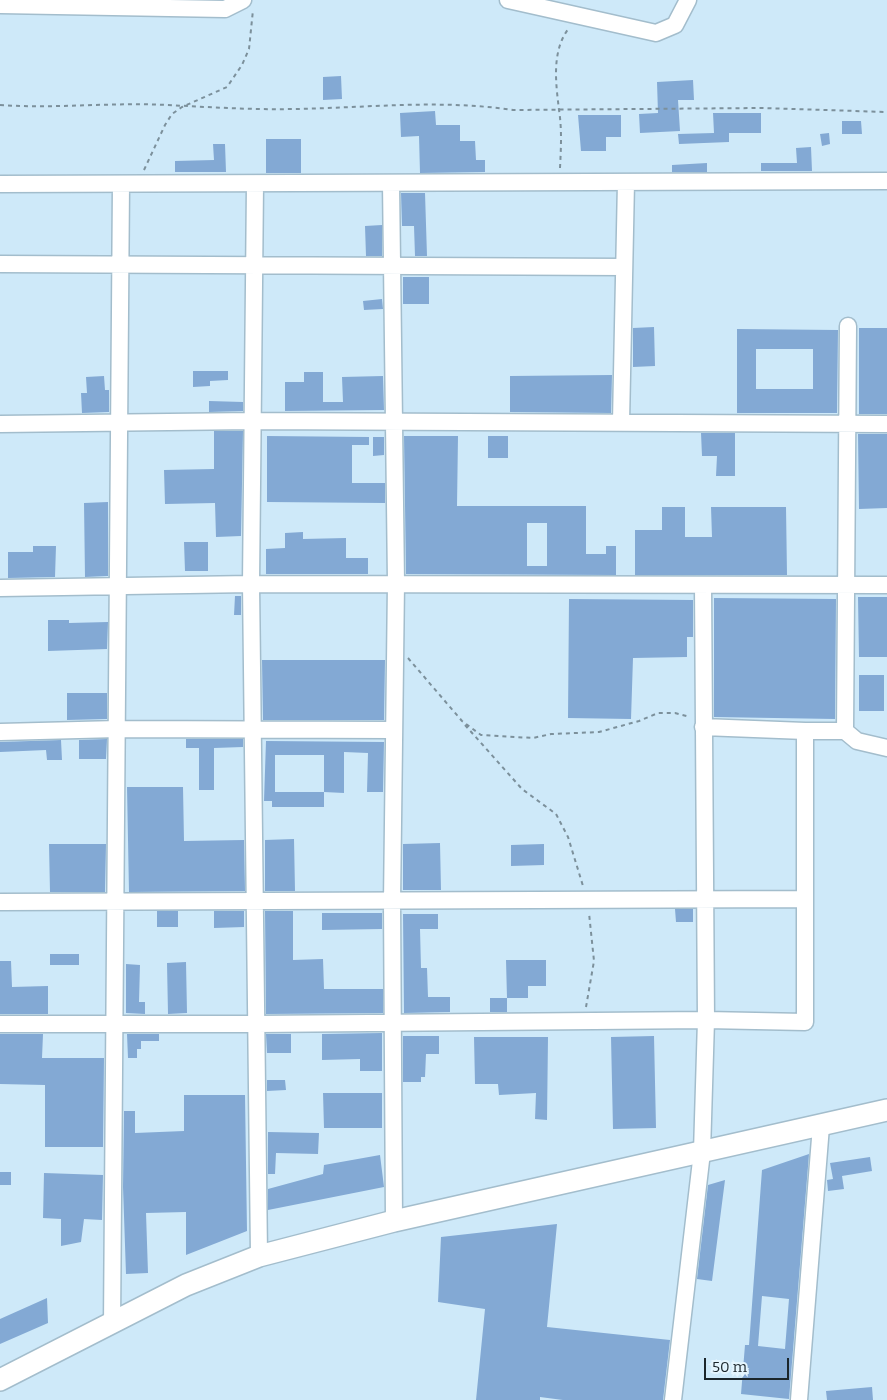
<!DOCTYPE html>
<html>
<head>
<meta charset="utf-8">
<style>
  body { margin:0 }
  #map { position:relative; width:887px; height:1400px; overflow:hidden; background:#cee9f9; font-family:Bitter,serif }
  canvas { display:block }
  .scale { position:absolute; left:704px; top:1358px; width:85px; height:22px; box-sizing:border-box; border:2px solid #1b262b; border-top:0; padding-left:6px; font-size:15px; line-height:18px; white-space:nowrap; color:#1b262b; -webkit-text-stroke:4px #e4f5fe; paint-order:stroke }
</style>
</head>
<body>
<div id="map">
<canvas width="887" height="1400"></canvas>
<div class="scale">50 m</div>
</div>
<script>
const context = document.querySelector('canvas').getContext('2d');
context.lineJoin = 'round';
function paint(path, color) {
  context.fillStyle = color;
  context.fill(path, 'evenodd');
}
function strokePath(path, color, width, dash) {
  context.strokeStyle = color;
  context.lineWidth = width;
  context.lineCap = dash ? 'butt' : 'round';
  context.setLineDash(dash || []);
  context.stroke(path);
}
paint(new Path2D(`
  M341,76L342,99L323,100V77Z
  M693,80L694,100H678L680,131L640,133L639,114L658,113L657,82Z
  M435,111L436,125H460V141H475L476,160H485V172L420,173L419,136L401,137L400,113Z
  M713,113H761V133H729V142L679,144L678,134L714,133Z
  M578,115H621V137H606V151H581Z
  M842,121H861L862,134H842Z
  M829,133L830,144L822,146L820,134Z
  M266,139H301V173H266Z
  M213,144H225L226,172H175V161L214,160Z
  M811,147L812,171H761V163H797L796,148Z
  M707,163V172H672V165Z
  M401,193H425L427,256H415L414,226H402Z
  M382,225V256H366L365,226Z
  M403,277H429V304H403Z
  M382,299L383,309L364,310L363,301Z
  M654,327L655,366L633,367V328Z
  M859,328H887V414H859Z
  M737,329L838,330L837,413H737ZM756,349H813V389H756Z
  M193,371H228V380L210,381V386L193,387Z
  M304,372H323V402H343L342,377L383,376L384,410L285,411V382H304Z
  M612,375L611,413L510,412V376Z
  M104,376L105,390H109V412L82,413L81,393H87L86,377Z
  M209,401L243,402V411L209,412Z
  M214,431H243L241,536L216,537L215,503L165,504L164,470L214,469Z
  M701,433H735V476H716L717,456H702Z
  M858,434H887V508L859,509Z
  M267,436L369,437V445H352V483H385V503L267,502Z
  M404,436H458L457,506H586V554H606V546H616V575L406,574ZM527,523H547V566H527Z
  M488,436H508V458H488Z
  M373,437H384V455L373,456Z
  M108,502V576L85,577L84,503Z
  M662,507H685V537H712L711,507H786L787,575H635V530H662Z
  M303,532V539L346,538V558H368V574H266V549L285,548V533Z
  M184,542H208V571H185Z
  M33,546H56L55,577L8,578V552H33Z
  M235,596H241V615H234Z
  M858,597H887V657H859Z
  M714,598L836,599L835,719L714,717Z
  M569,599L693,600V637H687V657L633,658L631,719L568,718Z
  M48,620H69V623L108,622L107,649L48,651Z
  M262,660H385L384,720H263Z
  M859,675H884V711H859Z
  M67,693H107V719L67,720Z
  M107,739L106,759H79V740Z
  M186,739H243V747L214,748V790H199V748H186Z
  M61,740L62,760H47L46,750L0,752V742Z
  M266,741L384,742L383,792H367L368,753L344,752V793L324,792V807H272V801H264ZM275,755H324V792H275Z
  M127,787H183L184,841L244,840L245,891L129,892Z
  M294,839L295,891H265V840Z
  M440,843L441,890H403V844Z
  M49,844H106L105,892H50Z
  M544,844V865L511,866V845Z
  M675,909H693V922H676Z
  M157,911H178V927H157Z
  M214,911H244V927L214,928Z
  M265,911H293V960L323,959L324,989H383V1013L266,1014Z
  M322,913H382V929L322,930Z
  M403,914H438V929H420L421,968H427L428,997H450V1012L404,1013Z
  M50,954H79V965H50Z
  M506,960H546V986H528V998H507Z
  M0,961H11L12,987L48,986V1014H0Z
  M186,962L187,1013L168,1014L167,963Z
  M126,964L140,965L139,1002H145V1014L126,1013Z
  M490,998H507V1012H490Z
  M382,1033V1071H360V1059L322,1060V1034Z
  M0,1034H43L42,1058H104L103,1147H45V1085L0,1084Z
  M127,1034H159V1041H141V1049H137V1058H128Z
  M266,1034H291V1053H267Z
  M403,1036H439V1054H426L425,1077H421V1082H403Z
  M654,1036L656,1128L613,1129L611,1037Z
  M474,1037H548L547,1120L535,1119L536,1093L499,1095L498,1084H475Z
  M267,1080H285L286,1090L267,1091Z
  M323,1093H382V1128H324Z
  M184,1095H245L247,1231L186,1255V1212L146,1213L148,1273L126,1274L123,1187L124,1111H135V1133L184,1131Z
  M268,1132L319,1133L318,1154L276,1153L275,1174H268Z
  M809,1154L789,1399L741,1394L745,1345H749L762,1170ZM762,1296L789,1299L785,1349L758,1346Z
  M380,1155L384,1187L268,1210V1189L323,1174L324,1165Z
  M870,1157L872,1171L842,1176L844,1189L828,1191L827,1180L833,1179L830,1163Z
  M0,1172H11V1185H0Z
  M44,1173L103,1175L102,1220L84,1219L81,1242L61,1246V1219L43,1218Z
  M725,1180L712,1281L697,1279L708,1185Z
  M557,1224L547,1327L670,1340L663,1400H563L540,1397V1400H476L485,1309L438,1302L441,1237Z
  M47,1298L48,1323L0,1344V1319Z
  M872,1387L873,1400H827L826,1391Z`), '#83a9d4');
const minor = new Path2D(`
  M508,0L656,33L675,25L688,0
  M0,5L225,9L243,0
  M391,183L396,583L392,902L394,1221
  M0,184L887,181
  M255,184L251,584L259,1256
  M0,264L624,267
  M621,422L626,182
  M0,424L253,421L887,424
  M0,588L251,584L887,585
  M805,731H845L857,741L887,748
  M845,731L848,326
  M0,732L118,729L394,730
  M0,902L804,899
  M0,1024H257L706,1020L805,1022V731L703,727
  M112,1323L121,184
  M673,1400L702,1152L706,1020L703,585
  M799,1400L821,1126`);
const major = new Path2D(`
  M0,1380L186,1285L259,1256L394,1221L887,1110`);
strokePath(minor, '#a3bdcc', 19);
strokePath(major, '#a3bdcc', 24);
strokePath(new Path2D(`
  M0,105C56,109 112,102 167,105C209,107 251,110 293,109C366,108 439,99 513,110L761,108L887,112
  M560,168C561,148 562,129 559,110C556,84 551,51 569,28
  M144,170L165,125L172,114L182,107L227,87L242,65L249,49L253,10
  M408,658L462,721L481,735L533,738L551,734L599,732L639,721L658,713H675L690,717
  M465,725L522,789L556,814L568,837L583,886
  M586,1007L594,961L589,913`), '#7c909b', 2, [4, 4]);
strokePath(minor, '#fff', 16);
strokePath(major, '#fff', 21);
</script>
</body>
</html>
